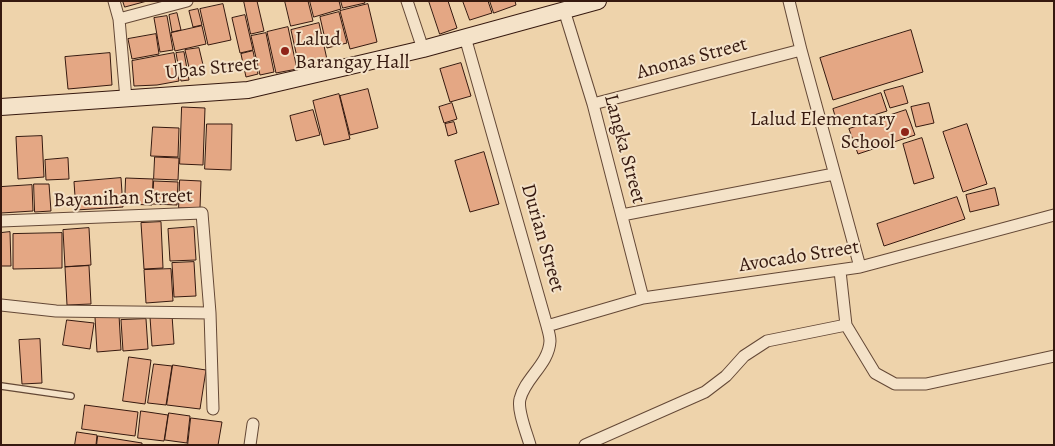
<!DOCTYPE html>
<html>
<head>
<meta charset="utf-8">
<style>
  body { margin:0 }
  #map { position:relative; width:1055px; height:446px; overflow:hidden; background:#eed3ab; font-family:Alegreya,serif }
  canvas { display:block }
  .frame { position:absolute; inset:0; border:2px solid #36190f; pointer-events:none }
</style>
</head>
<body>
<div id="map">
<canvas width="1055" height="446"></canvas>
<div class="frame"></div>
</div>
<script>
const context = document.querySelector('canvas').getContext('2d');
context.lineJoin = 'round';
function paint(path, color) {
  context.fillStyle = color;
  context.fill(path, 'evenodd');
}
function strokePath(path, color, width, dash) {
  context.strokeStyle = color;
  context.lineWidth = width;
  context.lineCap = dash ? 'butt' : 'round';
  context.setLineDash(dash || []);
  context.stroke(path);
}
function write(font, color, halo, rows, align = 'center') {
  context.font = font + ' Alegreya,serif';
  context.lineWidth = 4;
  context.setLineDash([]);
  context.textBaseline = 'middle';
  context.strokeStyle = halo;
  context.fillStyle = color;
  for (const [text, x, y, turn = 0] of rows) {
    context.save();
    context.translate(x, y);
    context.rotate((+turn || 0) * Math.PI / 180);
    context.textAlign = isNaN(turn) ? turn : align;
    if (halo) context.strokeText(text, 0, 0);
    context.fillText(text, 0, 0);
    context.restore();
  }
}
const building = new Path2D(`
  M123,1H147L125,7Z
  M244,1H257L264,31L251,34Z
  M285,1H308L313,21L291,26Z
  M310,1H339L341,9L314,17Z
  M341,1H364L365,3L343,8Z
  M429,1H448L457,28L440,34Z
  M463,1H488L492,13L470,20Z
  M490,1H515L516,5L494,13Z
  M223,4L231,40L208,45L200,9Z
  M368,4L377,42L350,49L340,11Z
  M198,9L202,25L193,27L189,11Z
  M339,12L347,43L327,48L320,17Z
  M177,13L181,30L172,32L169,15Z
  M245,15L253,50L240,53L232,18Z
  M167,16L173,50L160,52L154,18Z
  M319,23L328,64L300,71L291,30Z
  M202,26L206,44L175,51L171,33Z
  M288,27L297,69L276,73L267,32Z
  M911,30L923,72L833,100L820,58Z
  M266,33L274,72L260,75L251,36Z
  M156,34L159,54L132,59L128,39Z
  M199,48L204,69L190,72L185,50Z
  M253,51L258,74L246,77L241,54Z
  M184,52L189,80L181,81L176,53Z
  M110,53L112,85L68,89L65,57Z
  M174,53L179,81L157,85L134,86L132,61Z
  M461,63L471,96L450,102L440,69Z
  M903,86L908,103L890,108L884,91Z
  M368,89L378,128L350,135L340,96Z
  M881,93L887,111L838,126L833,109Z
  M339,94L350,139L324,145L313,101Z
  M452,103L457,119L444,123L439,107Z
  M929,103L934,123L916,127L911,107Z
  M182,107L205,108L203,165L180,164Z
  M313,110L320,135L296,141L290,116Z
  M906,110L915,135L858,154L849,129Z
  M454,122L457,133L448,136L445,124Z
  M207,124H232L231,170L205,169Z
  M967,124L987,184L963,192L943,132Z
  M153,127L179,128L178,157L151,156Z
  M42,136L44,177L18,179L16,137Z
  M922,138L934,178L914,184L903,144Z
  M484,152L499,204L470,212L455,161Z
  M155,157L179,158L178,180L154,179Z
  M68,158L69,179L46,180L45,160Z
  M121,178L123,207L76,210L74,182Z
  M126,178L153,179L152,205L125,204Z
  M180,180L201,181L200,208H179Z
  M154,181L178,182L177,205L153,204Z
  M34,184H49L51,211L35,212Z
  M32,185L33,211L1,213V187Z
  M995,188L999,205L970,212L966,195Z
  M957,197L965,219L884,246L877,224Z
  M161,222L163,268L144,269L141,223Z
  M194,227L196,260L170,261L168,229Z
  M89,228L91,265L65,267L63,230Z
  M10,232L11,266H1V233Z
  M62,233V268L13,269V234Z
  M194,262L196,296L174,297L172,263Z
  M89,266L91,304L67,305L65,267Z
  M171,269L173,301L146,303L144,270Z
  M119,315L121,350L97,352L95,317Z
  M172,315L174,344L152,346L150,317Z
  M146,319L148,349L123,351L121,320Z
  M67,320L94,323L90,349L63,345Z
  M40,339L42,383L22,384L19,340Z
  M129,357L151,360L145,404L123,401Z
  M154,364L172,366L166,405L148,403Z
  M173,365L206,370L200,409L167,405Z
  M85,405L138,412L135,436L82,429Z
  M141,411L168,415L164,441L138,438Z
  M169,413L190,416L187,443L165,440Z
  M191,418L222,422L218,445H188Z
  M77,432L97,435L96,445H75Z
  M98,436L142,443V445H97Z`);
paint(building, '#e4a784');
strokePath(building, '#36190f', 1);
const lane = new Path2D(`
  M1,386L71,396`);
const street = new Path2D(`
  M114,1L119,19L126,99
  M407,1L423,49
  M789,1L801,50L860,267
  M564,10L593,104L643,298
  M119,19L187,1
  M465,37L547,326C548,330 550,336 550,341C549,364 525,378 520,399C517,410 527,434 530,445
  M593,104L801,50
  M622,215L834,174
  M1,221L202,213L210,313L213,409
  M1,305L56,311L210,313
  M846,325L875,373L895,384H926L1054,356
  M547,326L643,298L860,267L1054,215
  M250,445L253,424
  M585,445L705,392L726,376L744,356L767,341L846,325L840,271`);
const secondary = new Path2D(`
  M1,107L248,90L423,49L598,1`);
strokePath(lane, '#644836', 8);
strokePath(street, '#644836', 13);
strokePath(secondary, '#36190f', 18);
strokePath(lane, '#f4e2c8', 5.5);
strokePath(street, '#f4e2c8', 11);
strokePath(secondary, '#f4e2c8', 16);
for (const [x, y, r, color] of [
  [285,51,5,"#8f2418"],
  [905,132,5,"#8f2418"]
]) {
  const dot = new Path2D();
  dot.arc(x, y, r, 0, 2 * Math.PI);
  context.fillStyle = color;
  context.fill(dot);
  strokePath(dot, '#f4e2c8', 2);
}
write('20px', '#36190f', '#f4e2c8', [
  ["Lalud",295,40],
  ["Barangay Hall",295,63],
  ["Lalud Elementary",895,120,"right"],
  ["School",895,143,"right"]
], 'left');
write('20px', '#36190f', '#f4e2c8', [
  ["Anonas Street",692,59,-15],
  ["Ubas Street",212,69,-6],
  ["Langka Street",624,149,75],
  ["Bayanihan Street",123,199,-2],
  ["Durian Street",542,238,74],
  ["Avocado Street",799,257,-9]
]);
</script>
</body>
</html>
